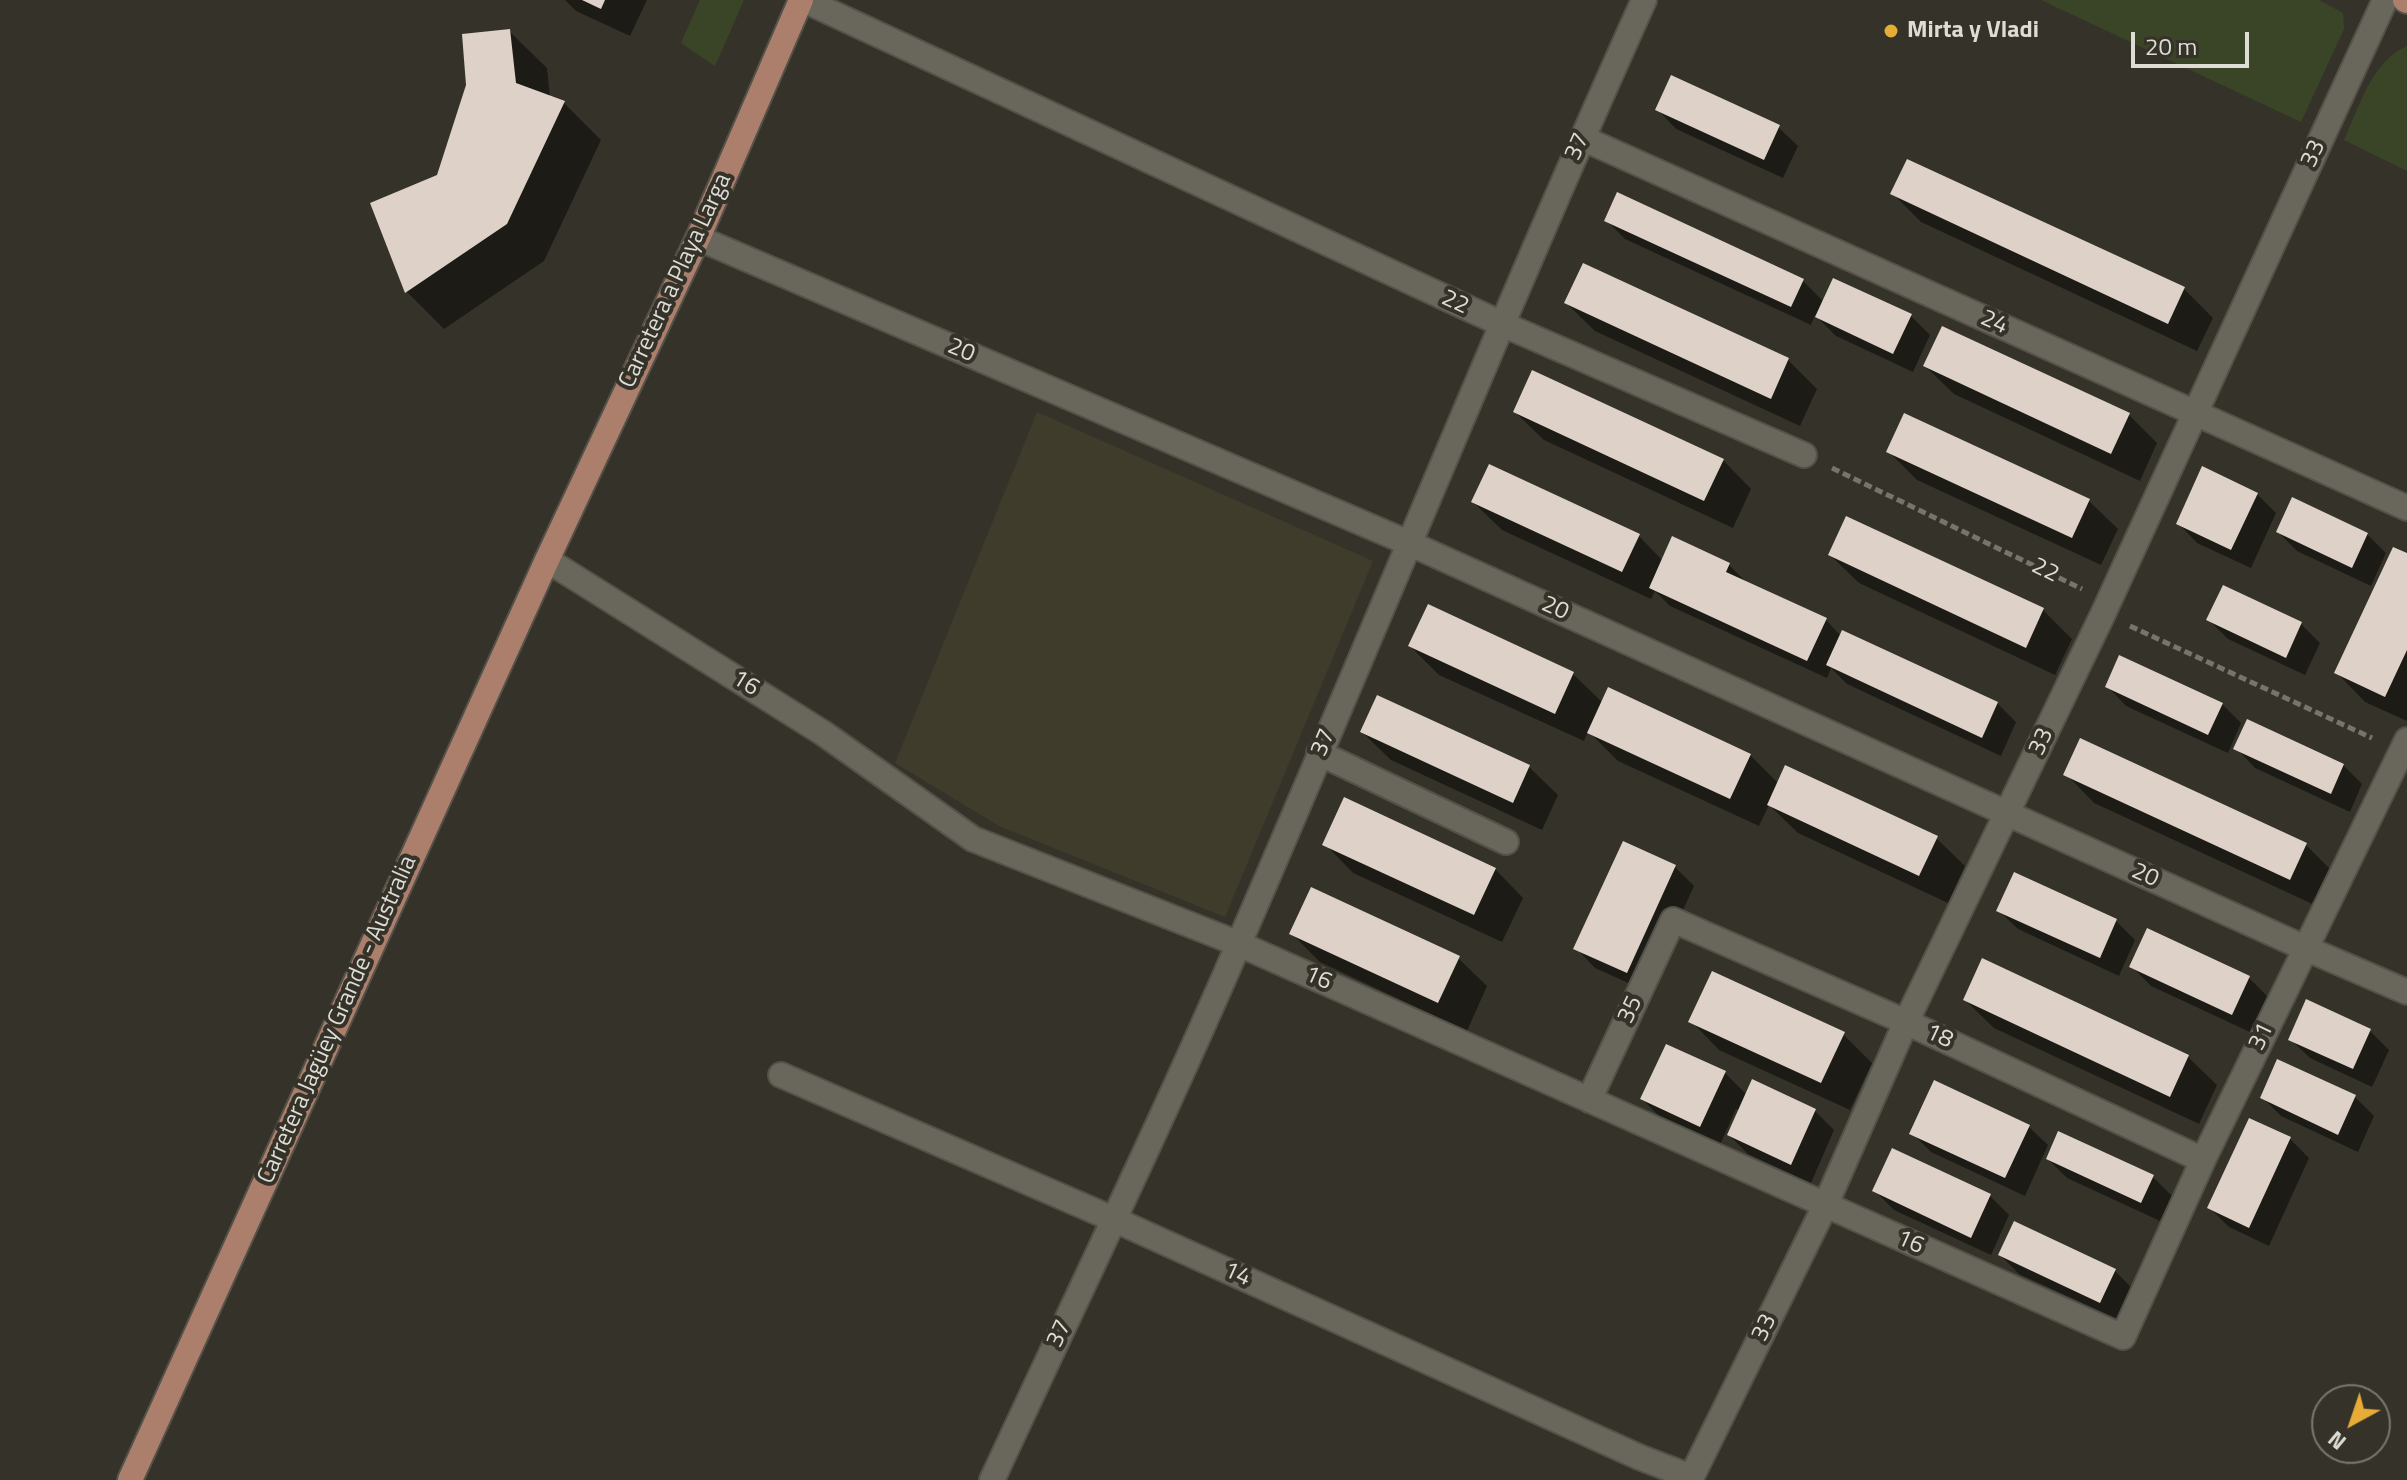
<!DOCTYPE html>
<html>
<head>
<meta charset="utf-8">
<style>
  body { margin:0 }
  #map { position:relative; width:2407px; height:1480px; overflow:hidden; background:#353329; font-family:"Titillium Web",sans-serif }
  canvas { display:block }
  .north { position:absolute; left:2311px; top:1384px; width:80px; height:80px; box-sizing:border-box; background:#353329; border:2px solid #78776e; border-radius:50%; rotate:220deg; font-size:22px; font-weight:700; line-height:32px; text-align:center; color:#dddcd5 }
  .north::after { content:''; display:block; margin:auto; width:28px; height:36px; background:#e6ac36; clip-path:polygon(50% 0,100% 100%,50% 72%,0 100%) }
  .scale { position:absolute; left:2131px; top:32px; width:118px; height:36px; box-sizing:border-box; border:4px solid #dddcd5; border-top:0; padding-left:10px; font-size:24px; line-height:28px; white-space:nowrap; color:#dddcd5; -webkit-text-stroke:6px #353329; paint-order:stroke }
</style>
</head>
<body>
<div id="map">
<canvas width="2407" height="1480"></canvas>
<div class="north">N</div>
<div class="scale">20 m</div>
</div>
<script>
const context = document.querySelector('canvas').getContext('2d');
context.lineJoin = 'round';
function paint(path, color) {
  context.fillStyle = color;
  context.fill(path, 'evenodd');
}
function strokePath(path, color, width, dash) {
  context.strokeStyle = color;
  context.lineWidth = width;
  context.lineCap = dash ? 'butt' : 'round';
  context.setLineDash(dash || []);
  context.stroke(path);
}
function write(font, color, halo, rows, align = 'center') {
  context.font = font + ' "Titillium Web",sans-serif';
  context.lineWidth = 8;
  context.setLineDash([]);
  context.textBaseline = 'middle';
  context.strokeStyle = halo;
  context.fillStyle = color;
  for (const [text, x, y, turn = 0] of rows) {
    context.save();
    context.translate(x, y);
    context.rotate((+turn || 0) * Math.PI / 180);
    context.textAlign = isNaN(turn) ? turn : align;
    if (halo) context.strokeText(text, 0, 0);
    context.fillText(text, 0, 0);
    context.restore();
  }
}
paint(new Path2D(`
  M1037,412L1373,561L1225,917L999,826L895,763Z`), '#3f3c2b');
paint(new Path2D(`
  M700,0H744L715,66L681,43Z
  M2041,0H2319L2343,13L2344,29L2301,122Z
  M2407,46V171L2344,140C2360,106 2371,62 2407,46Z`), '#3a4528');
paint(new Path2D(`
  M565,0H647L630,36L576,11Z
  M509,31L547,68L550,97L564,103L601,140L544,261L444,329L407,292L438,177Z
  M1657,109L1778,127L1798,146L1783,178L1676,129Z
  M1908,161L2184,289L2213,318L2197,351L1921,222L1893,194Z
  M1606,220L1803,281L1824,302L1911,316L1930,335L1913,372L1836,336L1815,315L1811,325L1625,239Z
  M1566,303L1788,360L1817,389L1800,426L1595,331Z
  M1925,366L2129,415L2157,443L2140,481L1954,394Z
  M1515,412L1723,460L1751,489L1733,528L1544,440Z
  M1888,451L2089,501L2118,529L2101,565L1917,480Z
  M2257,494L2276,513L2251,568L2197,543L2178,523Z
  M1473,502L1638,535L1663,561L1673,539L1729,565L1748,584L1826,620L1841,636L1997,703L2016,722L2001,756L1847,684L1831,668L1827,678L1670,606L1655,591L1651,599L1502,530Z
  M1847,518L2043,610L2072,639L2055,675L1859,583L1830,555Z
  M2278,532L2367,534L2386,553L2371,586L2297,551Z
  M2407,556V721L2365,702L2337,673Z
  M2209,620L2301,624L2320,643L2305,675L2228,639Z
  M1410,646L1573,674L1603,703L1750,755L1779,784L1936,838L1965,866L1948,903L1798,833L1769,805L1759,826L1618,761L1588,731L1584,741L1439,675Z
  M2107,686L2222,704L2241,723L2228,753L2126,706Z
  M1362,732L1529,767L1558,795L1542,830L1391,760Z
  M2236,748L2343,765L2362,784L2350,812L2255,768Z
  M2066,774L2306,845L2334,873L2319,907L2094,803Z
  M1325,844L1495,869L1523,898L1502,942L1353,873Z
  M1675,867L1694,886L1646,991L1595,968L1576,948Z
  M1998,910L2116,921L2135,940L2119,976L2018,929Z
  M1292,934L1458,958L1487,986L1467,1031L1320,962Z
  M1983,961L2188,1057L2217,1085L2199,1124L1994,1028L1965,1000Z
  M2132,967L2249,978L2268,997L2252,1033L2151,986Z
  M1691,1021L1843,1034L1872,1063L1850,1110L1719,1050Z
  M2370,1031L2389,1050L2372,1087L2310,1058L2290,1039Z
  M1667,1046L1725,1073L1747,1095L1753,1082L1815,1111L1834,1130L1811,1183L1748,1154L1729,1135L1740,1111L1736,1109L1720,1145L1661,1118L1642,1099Z
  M2262,1097H2355L2374,1116L2358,1152L2281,1116Z
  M2028,1126L2048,1145L2025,1196L1931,1152L1912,1133Z
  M2290,1139L2309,1158L2269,1246L2229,1227L2210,1208Z
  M2048,1159L2153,1177L2172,1196L2160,1221L2067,1178Z
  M1875,1191L1990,1196L2009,1215L1991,1255L1894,1210Z
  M2000,1255L2115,1271L2134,1290L2120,1320L2019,1274Z`), '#0007');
paint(new Path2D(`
  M582,0H605L601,9Z
  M510,29L516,83L565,101L507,224L405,293L370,203L437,175L466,85L462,34Z
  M1671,75L1780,125L1764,160L1655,110Z
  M1907,159L2185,287L2168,324L1890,194Z
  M1617,192L1804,279L1791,307L1604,221Z
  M1583,263L1789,358L1771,399L1564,303Z
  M1833,278L1912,314L1893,354L1815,317Z
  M1942,326L2130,413L2111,454L1923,366Z
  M1532,370L1724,459L1704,501L1513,412Z
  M1904,413L2090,499L2072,538L1886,452Z
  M1489,464L1640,534L1622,572L1471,502Z
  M2202,466L2258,493L2231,550L2176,524Z
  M2292,497L2368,533L2352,568L2276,532Z
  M1846,516L2044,608L2026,648L1828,555Z
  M1672,536L1730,563L1726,572L1827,618L1807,661L1649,588Z
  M2393,547L2407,553V650L2385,697L2334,673Z
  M2223,585L2302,622L2286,658L2206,620Z
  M1428,604L1574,672L1555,714L1408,646Z
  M1842,630L1998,702L1982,738L1826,665Z
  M2119,655L2223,703L2208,735L2105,687Z
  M1608,687L1751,754L1730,799L1587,733Z
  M1377,695L1530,765L1513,803L1360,732Z
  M2247,719L2344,764L2331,794L2233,749Z
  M2080,738L2307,843L2290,880L2063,775Z
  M1785,765L1938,836L1919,876L1767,805Z
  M1344,797L1496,868L1474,915L1322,845Z
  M1623,841L1676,865L1627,973L1573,949Z
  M2014,872L2117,919L2100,958L1996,911Z
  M1311,887L1460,956L1438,1003L1289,934Z
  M2147,928L2250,976L2232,1015L2129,967Z
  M1982,958L2189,1055L2170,1097L1963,1000Z
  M1712,971L1845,1032L1821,1083L1688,1022Z
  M2306,999L2371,1029L2353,1069L2288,1040Z
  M1666,1044L1726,1071L1700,1127L1640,1099Z
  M2277,1059L2356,1095L2338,1135L2260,1098Z
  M1752,1079L1816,1109L1791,1165L1727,1135Z
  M1934,1080L2030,1125L2005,1178L1909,1134Z
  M2249,1118L2291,1137L2249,1228L2207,1208Z
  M2058,1131L2154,1175L2141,1203L2046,1159Z
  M1892,1148L1991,1194L1971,1238L1872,1191Z
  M2014,1221L2116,1269L2100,1303L1998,1255Z`), '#ddd1c8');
const minor = new Path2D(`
  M804,0L1502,324L1804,455
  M1582,138L2407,508
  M698,238L1411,544L2305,948L2407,992
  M547,560L823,733L973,839L1239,944L2123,1337L2203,1160L2407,740
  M1319,753L1506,842
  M781,1075L1113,1219L1639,1457L1691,1477
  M1589,1100L1673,920L1906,1022L2203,1160
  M992,1480C1075,1301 1162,1122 1240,941C1376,628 1504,311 1644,0
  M1690,1480L1825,1206L1906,1022L2103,614L2385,0`);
const major = new Path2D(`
  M2405,0L2407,1
  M130,1480L547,560L698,238L801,0`);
strokePath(minor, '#535148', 28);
strokePath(major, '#535148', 28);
strokePath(new Path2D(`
  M1832,468L2082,589
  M2130,626L2372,738`), '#76746b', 5, [8, 4]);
strokePath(minor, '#69675c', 24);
strokePath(major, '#ac7f6d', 24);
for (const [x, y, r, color] of [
  [1891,31,8,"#e6ac36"]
]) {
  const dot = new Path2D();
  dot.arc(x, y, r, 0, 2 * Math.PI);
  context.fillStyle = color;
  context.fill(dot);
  strokePath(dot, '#353329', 3);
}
write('bold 24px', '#dddcd5', '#353329', [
  ["Mirta y Vladi",1907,31]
], 'left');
write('24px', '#dddcd5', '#353329', [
  ["37",1578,147,-66],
  ["33",2314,154,-65],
  ["Carretera a Playa Larga",676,281,-65],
  ["22",1455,303,25],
  ["24",1994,323,24],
  ["20",961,351,23],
  ["22",2045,571,26],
  ["20",1555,609,24],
  ["16",745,684,32],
  ["33",2042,742,-65],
  ["37",1324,743,-67],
  ["20",2145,876,24],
  ["16",1318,979,24],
  ["35",1631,1010,-65],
  ["Carretera Jagüey Grande - Australia",338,1020,-66],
  ["18",1939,1037,25],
  ["31",2262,1037,-64],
  ["16",1910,1243,24],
  ["14",1237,1275,24],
  ["33",1765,1328,-64],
  ["37",1060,1334,-65]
]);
</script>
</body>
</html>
